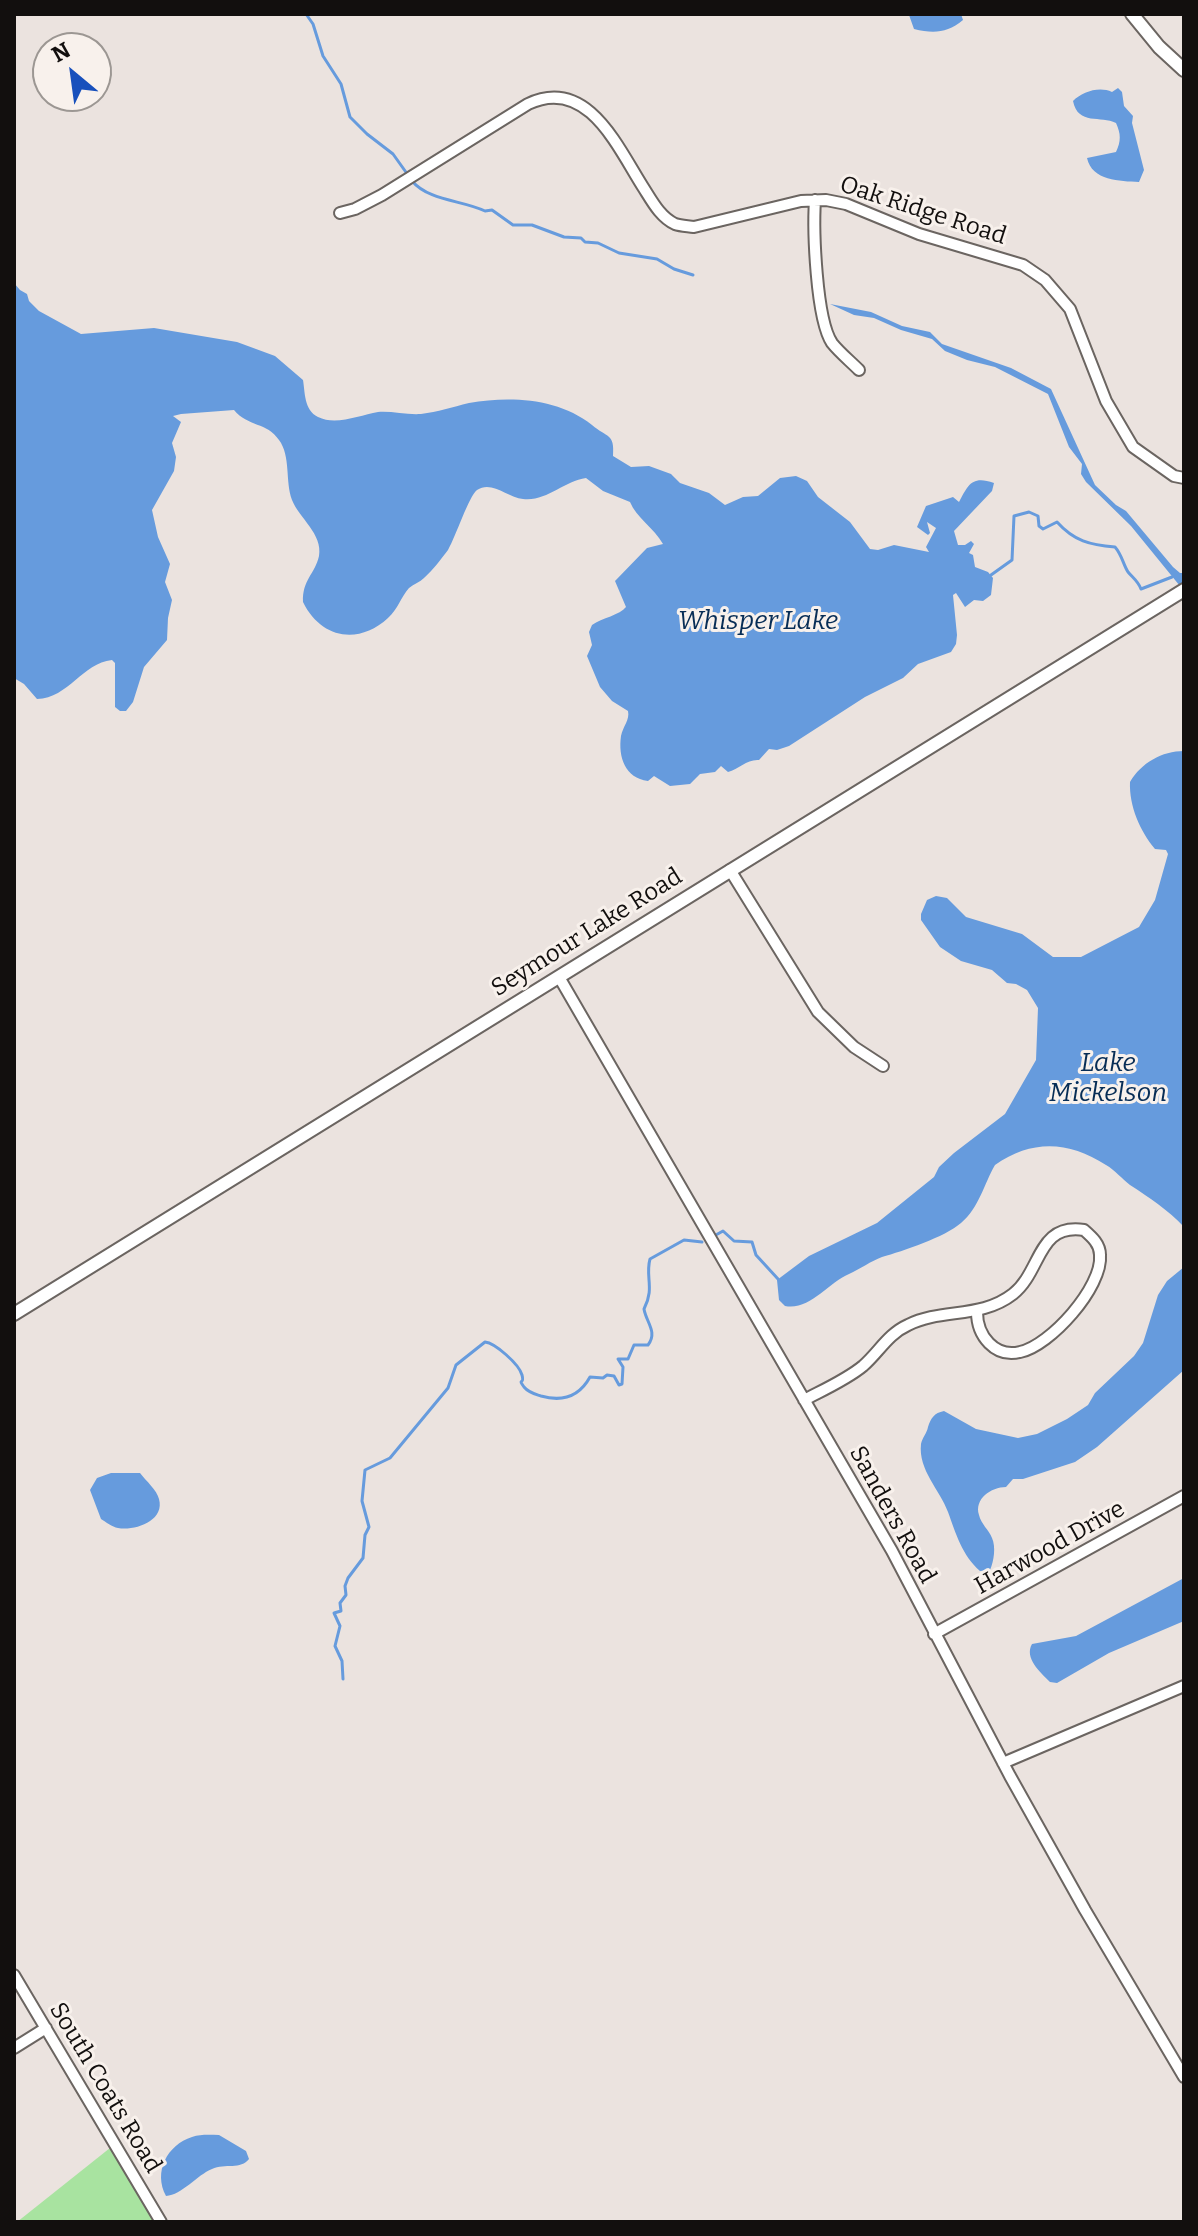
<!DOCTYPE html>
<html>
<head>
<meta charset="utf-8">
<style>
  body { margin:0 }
  #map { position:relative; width:1198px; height:2236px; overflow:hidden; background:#ebe3df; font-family:Bitter,serif }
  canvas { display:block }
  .frame { position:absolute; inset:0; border:16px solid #120f0e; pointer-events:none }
  .north { position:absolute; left:32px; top:32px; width:80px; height:80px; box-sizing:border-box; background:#f8f1ec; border:2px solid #9c9793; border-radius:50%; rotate:331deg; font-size:22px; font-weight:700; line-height:32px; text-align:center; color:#120f0e }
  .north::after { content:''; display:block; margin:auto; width:28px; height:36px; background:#1850bc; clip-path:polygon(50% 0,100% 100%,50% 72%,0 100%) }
</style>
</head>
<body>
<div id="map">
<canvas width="1198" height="2236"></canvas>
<div class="frame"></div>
<div class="north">N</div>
</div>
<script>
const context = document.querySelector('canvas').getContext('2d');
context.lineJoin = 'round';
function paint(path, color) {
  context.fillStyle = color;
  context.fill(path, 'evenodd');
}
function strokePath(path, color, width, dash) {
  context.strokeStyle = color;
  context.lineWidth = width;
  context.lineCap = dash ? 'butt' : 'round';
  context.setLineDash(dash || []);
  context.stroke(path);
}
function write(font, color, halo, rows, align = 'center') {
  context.font = font + ' Bitter,serif';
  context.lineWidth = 6;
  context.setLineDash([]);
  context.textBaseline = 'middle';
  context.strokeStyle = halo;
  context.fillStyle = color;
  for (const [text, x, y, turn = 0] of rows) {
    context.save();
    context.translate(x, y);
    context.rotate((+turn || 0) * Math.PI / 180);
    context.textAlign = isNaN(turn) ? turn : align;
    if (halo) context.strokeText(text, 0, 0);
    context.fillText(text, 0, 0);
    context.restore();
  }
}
paint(new Path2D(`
  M115,2144L162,2222H17Z`), '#a8e3a0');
paint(new Path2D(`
  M961,14L963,20C947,33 934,34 914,29L909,15Z
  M1118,88L1122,92L1124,106L1133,116L1132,123L1144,170L1139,182C1120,181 1092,181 1087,158L1116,152C1121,141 1121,134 1116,123C1101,115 1078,126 1073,101C1082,92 1099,86 1112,92Z
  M14,283L20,290L27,294L29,301L39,311L81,334L154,328L237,342L275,356L303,380C305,392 304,410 318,417C336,426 360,415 378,412C392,411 407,415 421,414C438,412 452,407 469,403C510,396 558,398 592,425C607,438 615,433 613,456L631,467L649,466L671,474L680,483L709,493L725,505L743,497L758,496L780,478L796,476L807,481L818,497L850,522L870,549L878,550L894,545L929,552L926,547L936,528L927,522L930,533L928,535L917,527L926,506L953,497L959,502C968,486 971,475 994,483L992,491L954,531L958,545H965L971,541L974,544L969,553L973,555L975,567L988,572L993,578L991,595L983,601L974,600L965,607L956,593L953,595L957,635L956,644L951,652L918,664L903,678L865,697L789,746L777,750L769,749L759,760C747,759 739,769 728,772L721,766L715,772L700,774L690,784L670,786L654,776L648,781C625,778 618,757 621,736C623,726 630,720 628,711L612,701L600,687L587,656L592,645L589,632L592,625C602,618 620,615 626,607L615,581L647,548L663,544C654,528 636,517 630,502L603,491L586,478C564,481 546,502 523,499C508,498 492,480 477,490C469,496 456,536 448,550C441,559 433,570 424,578C420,582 414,584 409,588C401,597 398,609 388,618C359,645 321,639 303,602C302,580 315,574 319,556C323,534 299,518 292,500C285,481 291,456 279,440C267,422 248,427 234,410L181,414L173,416L181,422L172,443L176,457L174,471L152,510L158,537L170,564L165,582L172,600L168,618L167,640L144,667L133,702L126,711H120L115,707V663L112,660C82,663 69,698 37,699L24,684L14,678Z
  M830,304L871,312L902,326L930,332L942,344L1011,368L1051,389L1095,485L1116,505L1126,511L1173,567L1180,573H1184V591L1131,526L1086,482L1081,474L1082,464L1069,447L1048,394L995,367L967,360L945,351L932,339L901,330L874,318L854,315Z
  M1184,751V1227C1168,1210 1150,1198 1130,1185C1122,1179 1115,1170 1106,1165C1069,1141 1032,1139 995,1165C984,1184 979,1208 961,1223C945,1237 903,1251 882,1257C871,1261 860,1269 849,1274C828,1283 809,1311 785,1306L779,1300L777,1280L809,1256L877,1223L934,1177L939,1167L954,1153L1005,1114L1036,1060L1038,1008L1027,990L1016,984L1007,983L992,970L961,961L940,947L921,920V914L927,900L936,896L947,898L966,917L1022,934L1053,957H1081L1139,927L1155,900L1168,854L1166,850L1155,849C1140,831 1129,806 1130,782C1141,763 1162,751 1184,751Z
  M1184,1267V1370L1097,1447L1075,1462L1023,1479H1013L1006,1487C991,1487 974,1499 979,1515C981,1524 989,1530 992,1538C996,1547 994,1561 990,1570L980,1571C962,1555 956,1534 948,1512C940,1490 918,1470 921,1444C922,1438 927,1433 928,1427C931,1418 934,1413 944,1411L976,1429L1018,1438L1037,1434L1067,1419L1088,1405L1095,1393L1134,1356L1143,1343L1158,1295L1167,1281Z
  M111,1473H140C146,1481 157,1490 159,1499C165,1521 135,1531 118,1528C112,1527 106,1522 101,1519L90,1490L97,1478Z
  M1184,1578V1621L1109,1653L1057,1683L1050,1682C1040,1672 1024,1658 1032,1644L1076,1636Z
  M219,2135L246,2151L249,2159C241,2170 225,2163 212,2169C197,2175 182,2195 166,2196C153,2172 167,2145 192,2137C201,2134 210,2135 219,2135Z`), '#669bdd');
strokePath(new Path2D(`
  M306,14L313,24L323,56L341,84L350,117L367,134L393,154L408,175
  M412,181C429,201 462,200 485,211L492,210L513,225H532L564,237L581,238L585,242L598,243L619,253L657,259L674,269L693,275
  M991,575L1012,560L1014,516L1029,512L1038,516L1039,526L1043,529L1057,522C1074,541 1090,545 1115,547C1122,555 1123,564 1128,572C1133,578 1138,581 1141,589L1172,577
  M714,1236L723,1231L734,1241L752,1242L756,1255L778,1279
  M343,1679L342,1661L335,1646L340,1626L334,1613L341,1611L340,1603L346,1595L345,1586L348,1578L363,1558L365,1535L369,1527L362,1501L365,1470L390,1458L448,1388L456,1365L485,1342C495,1343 519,1364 522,1375C525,1386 517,1377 524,1387C529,1393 535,1394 541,1396C562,1402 579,1397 590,1377L603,1378L607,1375L614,1376L619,1385L622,1384L623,1367L618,1359H628L634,1345H648C658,1332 646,1322 644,1309C655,1288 645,1277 650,1259L684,1240L702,1242`), '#669bdd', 3);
const minor = new Path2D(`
  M815,200C813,230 816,319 832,343C839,352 850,361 859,370
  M340,213L355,209L382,195L528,104C587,76 617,146 643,187C652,201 660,217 675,224C681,226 688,226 694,227L801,201L826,200L846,204L919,234L1023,265L1045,280L1070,309L1106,401L1133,447L1174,476L1184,478
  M730,870L818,1012L854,1047L883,1066
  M559,977L892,1551L1010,1776L1085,1910L1184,2077
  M804,1400C823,1390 846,1380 863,1366C879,1352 888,1334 908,1325C942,1308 981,1319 1013,1294C1042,1271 1037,1223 1084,1230C1092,1237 1100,1244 1100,1255C1103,1287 1050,1346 1020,1352C995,1358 977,1336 977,1312
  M934,1634L1184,1496
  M1003,1763L1184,1686
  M14,1975L161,2222
  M14,2048L46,2028`);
const tertiary = new Path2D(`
  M1132,14L1159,47L1184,70
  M14,1314L1184,590`);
strokePath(minor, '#6b6561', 14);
strokePath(tertiary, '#6b6561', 16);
strokePath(minor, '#fff', 10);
strokePath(tertiary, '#fff', 12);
write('24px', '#120f0e', '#f8f1ec', [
  ["Oak Ridge Road",923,211,18],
  ["Seymour Lake Road",587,933,-32],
  ["Sanders Road",892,1515,61],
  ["Harwood Drive",1050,1548,-29],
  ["South Coats Road",105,2088,59]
]);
write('italic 26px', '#072d56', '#f8f1ec', [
  ["Whisper Lake",758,622],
  ["Lake",1108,1064],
  ["Mickelson",1108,1094]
]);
</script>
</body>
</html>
